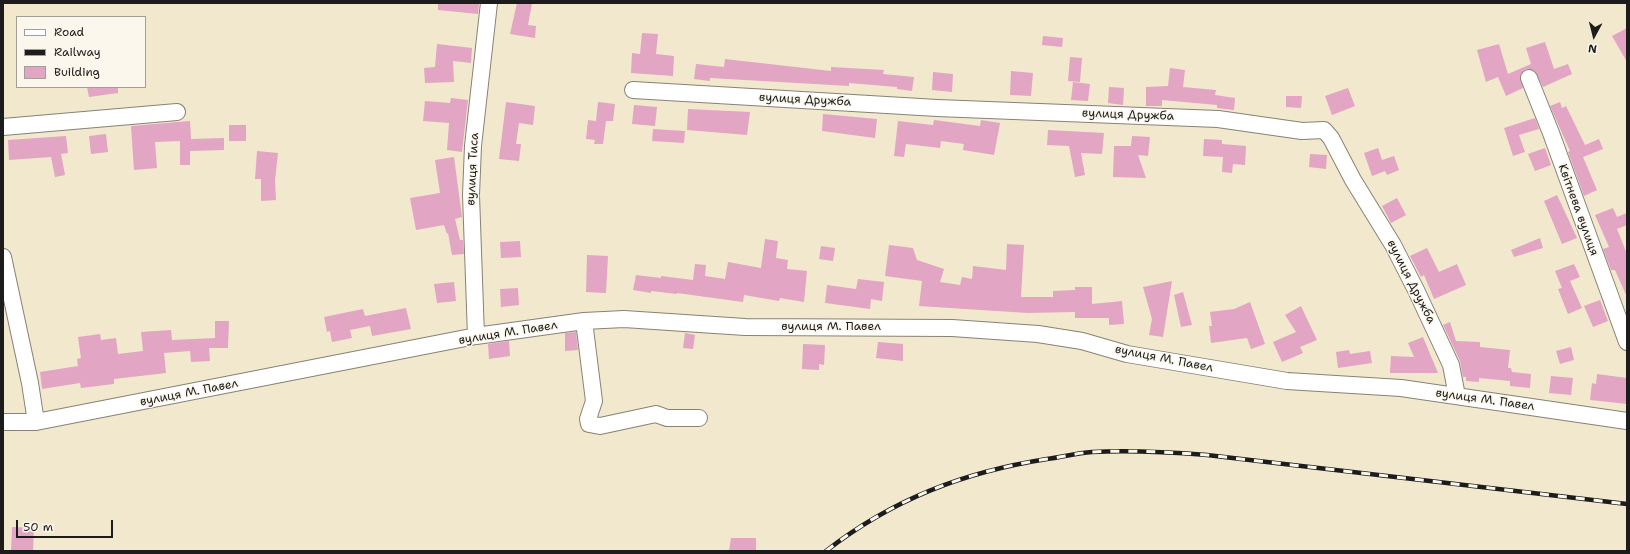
<!DOCTYPE html>
<html>
<head>
<meta charset="utf-8">
<style>
  body { margin:0 }
  #map { position:relative; width:1630px; height:554px; overflow:hidden; background:#f2e8ce; font-family:"Shantell Sans",sans-serif }
  canvas { display:block }
  .frame { position:absolute; inset:0; border:4px solid #1c1c1c; pointer-events:none }
  .legend { position:absolute; left:16px; top:16px; width:130px; height:72px; box-sizing:border-box; background:#fbf7ec; border:1px solid #a29f99; margin:0; padding:5px 7px; list-style:none; font-size:12px; color:#1c1c1c }
  .legend li { display:flex; align-items:center; gap:8px; height:20px }
  .legend b { width:20px; border:1px solid #a29f99 }
  .north { position:absolute; left:1574px; top:16px; width:40px; height:40px; -webkit-text-stroke:3px #fbf7ec; paint-order:stroke; rotate:187deg; font-size:11px; font-weight:700; line-height:16px; text-align:center; color:#1c1c1c }
  .north::after { content:''; display:block; margin:auto; width:14px; height:18px; background:#1c1c1c; clip-path:polygon(50% 0,100% 100%,50% 72%,0 100%) }
  .scale { position:absolute; left:16px; top:520px; width:97px; height:18px; box-sizing:border-box; border:2px solid #1c1c1c; border-top:0; padding-left:5px; font-size:12px; line-height:14px; white-space:nowrap; color:#1c1c1c; -webkit-text-stroke:3px #fbf7ec; paint-order:stroke }
</style>
</head>
<body>
<div id="map">
<canvas width="1630" height="554"></canvas>
<div class="frame"></div>
<ul class="legend">
<li><b style="height:5px;background:#fff"></b>Road</li>
<li><b style="height:5px;background:#1c1c1c"></b>Railway</li>
<li><b style="height:11px;background:#e2a5c4"></b>Building</li>
</ul>
<div class="north">N</div>
<div class="scale">50 m</div>
</div>
<script>
const context = document.querySelector('canvas').getContext('2d');
context.lineJoin = 'round';
function paint(path, color) {
  context.fillStyle = color;
  context.fill(path, 'evenodd');
}
function strokePath(path, color, width, dash) {
  context.strokeStyle = color;
  context.lineWidth = width;
  context.lineCap = dash ? 'butt' : 'round';
  context.setLineDash(dash || []);
  context.stroke(path);
}
function write(font, color, halo, rows, align = 'center') {
  context.font = font + ' "Shantell Sans",sans-serif';
  context.lineWidth = 3;
  context.setLineDash([]);
  context.textBaseline = 'middle';
  context.strokeStyle = halo;
  context.fillStyle = color;
  for (const [text, x, y, turn = 0] of rows) {
    context.save();
    context.translate(x, y);
    context.rotate((+turn || 0) * Math.PI / 180);
    context.textAlign = isNaN(turn) ? turn : align;
    if (halo) context.strokeText(text, 0, 0);
    context.fillText(text, 0, 0);
    context.restore();
  }
}
paint(new Path2D(`
  M438,3H479L478,14L438,10Z
  M517,3H532L528,25L536,26L535,38L510,34Z
  M1627,28V62L1612,36Z
  M642,33L658,34L656,54L674,56L673,76L631,73L632,53L640,54Z
  M1043,36L1063,38L1062,47L1042,45Z
  M1545,42L1554,69L1568,64L1572,74L1543,87L1535,71L1526,69L1520,76L1523,88L1506,96L1498,77L1486,82L1477,50L1499,44L1508,74L1531,64L1526,48Z
  M437,44L472,48L471,63L453,61L454,82L425,83L424,68L435,67Z
  M1070,57L1082,58L1080,82L1068,81Z
  M725,59L831,71V67L884,70L883,74L914,77L912,91L897,89V87L849,83V86L710,78V81L694,79L696,64L724,67Z
  M1170,68L1185,70L1183,87L1216,90L1215,95L1235,98L1234,110L1217,108V105L1162,100V106H1146V87L1168,86Z
  M1011,71L1033,73L1031,96L1010,95Z
  M933,72L953,74L952,92L932,90Z
  M1073,82L1090,84L1088,101L1071,100Z
  M87,87H118V93L89,97Z
  M1109,87L1124,88L1123,105L1108,103Z
  M1348,88L1355,106L1332,115L1325,96Z
  M1286,96H1302L1301,108L1286,107Z
  M451,98L468,100L462,152L447,150L449,123L423,121L425,101L450,103Z
  M506,102L535,106L533,125L519,123L516,144H521L519,161L499,159Z
  M598,102L615,104L613,121H606L603,144H594L595,140L586,139L588,120L596,121Z
  M1560,102L1562,108L1566,106L1585,145L1599,139L1603,149L1583,157L1597,190L1584,196L1568,152L1570,151L1550,106Z
  M634,105L657,107L655,126L632,124Z
  M688,109L750,112L747,135L687,130Z
  M823,114L877,119L875,138L822,131Z
  M1535,118L1539,129L1519,135L1525,152L1513,156L1504,128Z
  M934,120L980,126L981,120L1000,123L994,155L963,150L964,144L941,141L940,148L906,144L904,157L894,156L898,121L933,125Z
  M190,121L191,139L224,138V150L190,151V165H180V141L155,142L157,168L134,170L131,126Z
  M229,125H246V141H229Z
  M653,129L685,131L684,143L652,141Z
  M1048,130L1104,133L1102,154L1081,153L1085,175L1075,177L1069,146L1047,145Z
  M106,134L108,152L91,154L89,136Z
  M66,136L68,153L61,154L65,175L55,177L51,157L9,160L8,140Z
  M1132,136L1150,137L1148,156L1138,155L1146,178L1113,177L1114,146H1131Z
  M1204,139L1222,140V144L1246,146L1245,165L1233,164L1232,173L1222,172L1223,157L1203,156Z
  M1378,148L1382,160L1394,156L1399,170L1387,175L1385,171L1372,176L1364,153Z
  M1545,148L1551,165L1535,171L1528,154Z
  M257,151L278,153L275,180L276,200L261,201V179H255Z
  M1310,154L1327,155L1326,169L1309,167Z
  M454,157L462,217L455,219L460,240H463L464,254L452,255L448,233L447,234L444,225L416,230L410,198L440,193L435,160Z
  M1557,195L1577,238L1562,244L1544,201Z
  M1397,198L1406,215L1391,223L1382,206Z
  M1613,208L1617,217L1627,213V225L1617,229L1627,254V297L1615,270H1611L1603,249L1609,247L1595,215Z
  M1540,238L1543,248L1514,257L1511,250Z
  M765,239L778,241L776,258L788,260L787,269L807,271L804,302L780,298L779,301L744,295L743,302L677,293V294L651,291V293L633,290L636,275L661,278V276L693,280L695,264L706,265L705,276L725,279L728,262L761,268Z
  M520,241L521,257L501,258L500,242Z
  M1007,244L1024,245L1021,297H1053V291L1075,290V287H1092V304L1122,301L1124,324L1109,325V318H1075V312L1028,313L919,306L922,281L885,276L889,245L913,248L917,260L944,269L940,282L960,285L962,277L972,279L973,266L1006,270Z
  M821,246L835,248L833,261L819,259Z
  M1427,248L1439,272L1457,264L1466,285L1434,299L1424,275L1421,277L1410,256Z
  M587,255L608,256L606,293L586,292Z
  M1574,264L1580,277L1570,281L1582,308L1568,314L1558,289L1562,288L1555,271Z
  M858,279L884,282L882,301L871,299L870,309L825,303L827,285L856,289Z
  M1172,281L1163,337L1149,335L1152,319L1143,287Z
  M454,282L456,301L437,303L434,284Z
  M518,288L519,305L501,307L500,289Z
  M1183,292L1192,325L1181,327L1174,295Z
  M1600,300L1608,321L1593,327L1584,306Z
  M1250,302L1265,344L1251,349L1247,338L1211,343L1209,326H1212L1210,312L1234,309Z
  M1301,306L1317,340L1300,347L1303,353L1282,362L1273,342L1296,332L1285,315Z
  M406,308L411,329L372,336L370,326L350,330L352,338L332,342L330,331L327,332L324,317L363,309L365,316Z
  M215,321H229L228,348H209L210,361L191,362L190,351L164,353L166,373L114,379V384L81,388L80,383L42,389L40,372L78,366L77,359L81,358L78,337L100,334L101,340L116,338L118,354L143,351L141,332L171,330L172,340L215,338Z
  M1450,322L1456,341L1480,342V347L1510,350L1508,368H1511L1512,372L1531,374L1530,388L1510,386V381L1479,378V382L1466,381V377H1463L1460,361L1443,325Z
  M576,332L578,350L565,351V333Z
  M685,333L695,335L693,349L683,348Z
  M1423,337L1438,373H1390L1391,356L1414,357L1408,343Z
  M509,341L510,356L489,359L488,344Z
  M878,342L903,344V361L876,358Z
  M803,344L825,345L824,365L819,364V370L802,369Z
  M1571,347L1574,360L1560,364L1556,351Z
  M1349,350L1350,354L1370,351L1372,363L1338,368L1336,352Z
  M1597,374L1627,378V404L1590,400L1592,383L1596,384Z
  M1551,376L1573,378L1571,395L1549,393Z
  M12,527L34,528L33,551H11Z
  M731,538H756V551H729Z`), '#e2a5c4');
const minor = new Path2D(`
  M1529,78L1551,133L1627,342
  M633,90L937,108L1218,119L1302,131L1324,130L1331,138L1353,180L1393,245L1416,290L1451,365L1457,396
  M3,127L177,112
  M3,257L30,383L36,422
  M584,321L594,401L588,419L589,424L600,426L656,414L667,418H699
  M476,336L471,195L473,146L489,3
  M3,422H36L476,336L584,321L624,319L745,327L952,328L1038,334L1082,341L1127,354L1287,381L1401,388L1627,421`);
strokePath(minor, '#878275', 18);
strokePath(minor, '#fff', 16);
const rail = new Path2D(`
  M826,551C893,499 964,472 1047,459C1062,457 1077,453 1092,452C1130,450 1168,452 1207,455L1627,504`);
strokePath(rail, '#1c1c1c', 4.5);
strokePath(rail, '#fbf7ec', 3, [9]);
write('12px', '#1c1c1c', '#fbf7ec', [
  ["вулиця Дружба",805,100,3],
  ["вулиця Дружба",1128,115,2],
  ["вулиця Тиса",473,169,-87],
  ["Квітнева вулиця",1578,210,70],
  ["вулиця Дружба",1411,282,63],
  ["вулиця М. Павел",831,327],
  ["вулиця М. Павел",508,333,-9],
  ["вулиця М. Павел",1164,359,11],
  ["вулиця М. Павел",189,393,-11],
  ["вулиця М. Павел",1485,400,8]
]);
</script>
</body>
</html>
